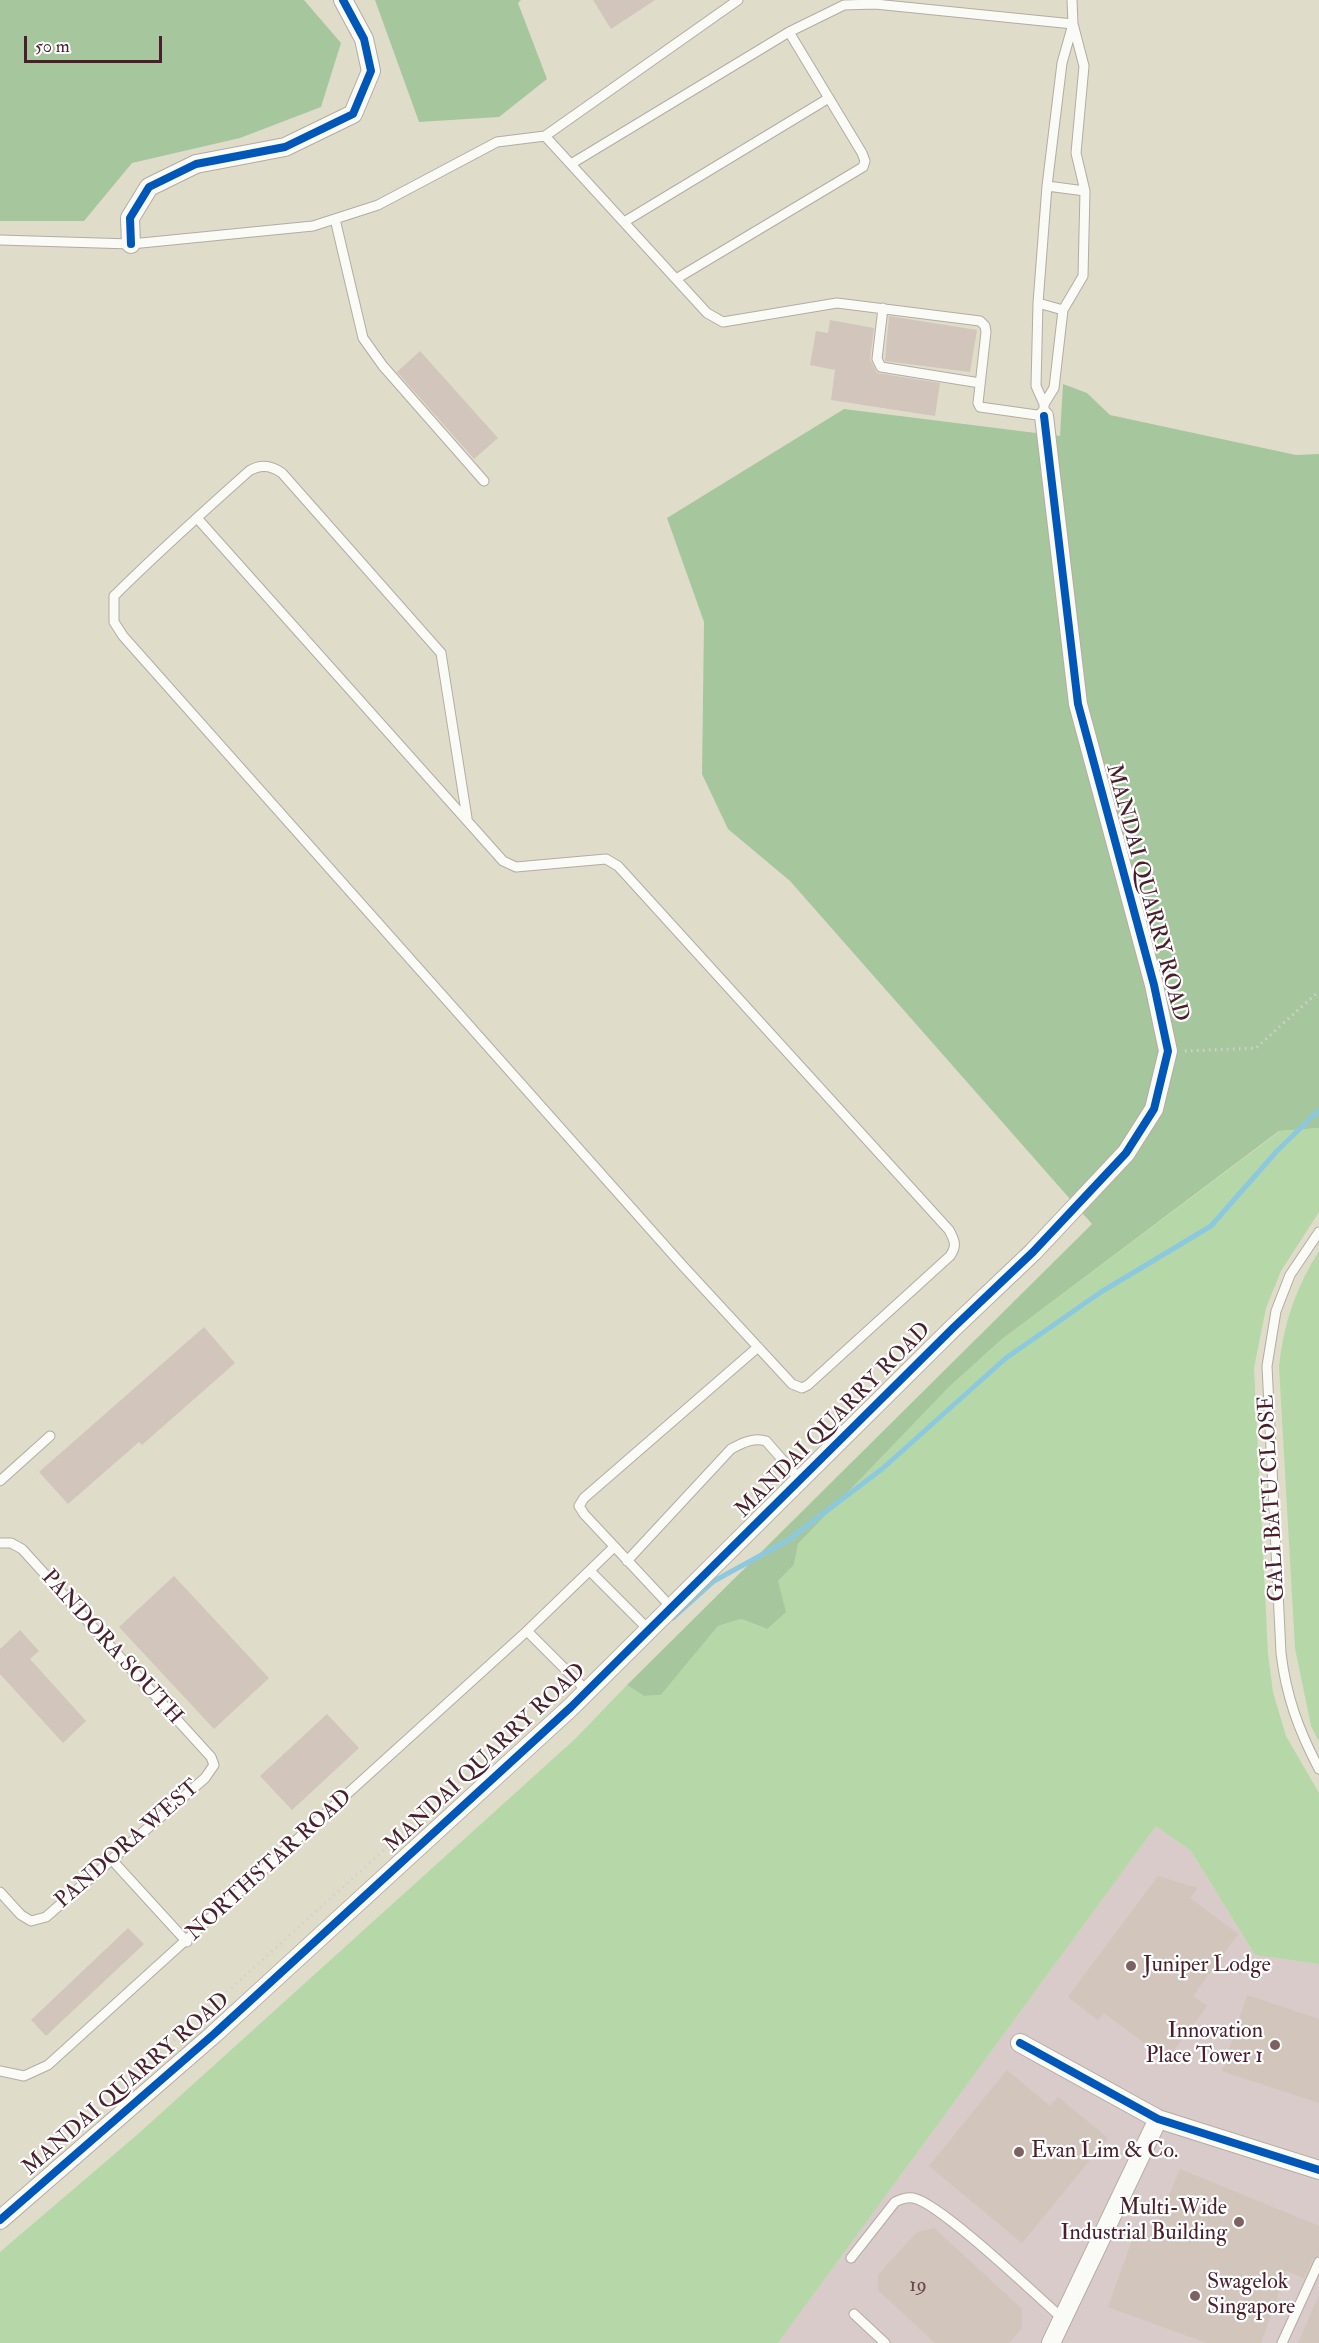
<!DOCTYPE html>
<html>
<head>
<meta charset="utf-8">
<style>
  body { margin:0 }
  #map { position:relative; width:1319px; height:2343px; overflow:hidden; background:#e0dcca; font-family:"IM FELL Double Pica",serif }
  canvas { display:block }
  .scale { position:absolute; left:24px; top:36px; width:138px; height:27px; box-sizing:border-box; border:3px solid #4a1f2b; border-top:0; padding-left:8px; font-size:18px; line-height:21px; white-space:nowrap; color:#4a1f2b; -webkit-text-stroke:4px #fff; paint-order:stroke }
</style>
</head>
<body>
<div id="map">
<canvas width="1319" height="2343"></canvas>
<div class="scale">50 m</div>
</div>
<script>
const context = document.querySelector('canvas').getContext('2d');
context.lineJoin = 'round';
function paint(path, color) {
  context.fillStyle = color;
  context.fill(path, 'evenodd');
}
function strokePath(path, color, width, dash) {
  context.strokeStyle = color;
  context.lineWidth = width;
  context.lineCap = dash ? 'butt' : 'round';
  context.setLineDash(dash || []);
  context.stroke(path);
}
function write(font, color, halo, rows, align = 'center') {
  context.font = font + ' "IM FELL Double Pica",serif';
  context.lineWidth = 4.5;
  context.setLineDash([]);
  context.textBaseline = 'middle';
  context.strokeStyle = halo;
  context.fillStyle = color;
  for (const [text, x, y, turn = 0] of rows) {
    context.save();
    context.translate(x, y);
    context.rotate((+turn || 0) * Math.PI / 180);
    context.textAlign = isNaN(turn) ? turn : align;
    if (halo) context.strokeText(text, 0, 0);
    context.fillText(text, 0, 0);
    context.restore();
  }
}
paint(new Path2D(`
  M1156,1826L1191,1851L1255,1955L1319,1964V2343H778Z`), '#d8cbc9');
paint(new Path2D(`
  M1319,1128V1212L1281,1271L1266,1308L1254,1368L1268,1654L1273,1692L1286,1736L1319,1793V1964L1255,1955L1191,1851L1156,1826L778,2343H0V2252L138,2134L575,1739L627,1685L644,1696L661,1695L718,1626L741,1619L766,1629L778,1581L794,1565L798,1544L949,1387L1001,1340L1280,1131Z
  M1319,1251V1742L1311,1726L1295,1648L1279,1367C1283,1325 1296,1287 1319,1251Z`), '#b6d8a8');
paint(new Path2D(`
  M0,0H304L341,43L321,107L240,138L132,163L84,221H0Z
  M375,0H521L518,3L547,79L499,117L419,122Z
  M1063,384L1087,393L1110,415L1296,455L1319,454V1128L1279,1131L1001,1340L949,1387L798,1544L794,1565L778,1581L786,1612L767,1629L741,1619L718,1626L661,1695L644,1696L627,1685L1092,1224L790,881L728,829L702,774L704,622L667,518L844,409L1060,436Z`), '#a6c79d');
strokePath(new Path2D(`
  M673,1618L714,1581L787,1541L882,1469L1006,1358L1101,1292L1211,1226L1276,1152L1319,1110`), '#8dc9de', 5);
paint(new Path2D(`
  M593,0H655L611,29Z
  M889,316L977,330L970,372L885,361Z
  M830,320L874,328L870,359L877,373L940,383L935,416L831,400L835,370L810,365L816,331L828,333Z
  M420,351L498,438L474,459L397,372Z
  M204,1327L235,1363L142,1445L139,1442L68,1504L39,1472Z
  M174,1576L269,1678L214,1729L119,1627Z
  M20,1630L39,1651L30,1659L86,1721L63,1743L0,1674V1649Z
  M327,1714L359,1748L292,1810L260,1776Z
  M1158,1876L1198,1888L1190,1898L1238,1934L1193,1996L1207,2006L1167,2060L1104,2013L1098,2020L1068,1997Z
  M128,1928L144,1944L46,2036L31,2020Z
  M1247,1995L1319,2019V2103L1222,2071Z
  M1007,2070L1050,2106L1058,2097L1108,2138L1022,2243L929,2166Z
  M1180,2169L1319,2226V2255L1313,2259L1304,2278L1287,2271L1261,2343H1207L1108,2307L1135,2232L1152,2238Z
  M934,2228L1022,2309V2328L1009,2343H935L878,2290V2275L917,2232Z
  M1319,2295V2343H1298Z`), '#d2c5bb');
const lane = new Path2D(`
  M545,136L707,313L723,322L837,303L980,321L985,326L986,332L978,403L980,407L1044,416V404L1054,388L1063,310L1083,276L1085,191L1076,153L1084,66L1073,24
  M571,164L789,32L844,5L875,4L1073,24
  M1047,186L1085,191
  M335,219L363,338L383,366L484,481
  M624,222L829,98
  M0,240L131,244L313,226L378,205L497,142L545,136L738,0
  M676,279L863,167L865,161L862,153L789,32
  M1038,303L1063,310
  M883,308L877,359L881,367L980,383
  M1044,404L1036,386L1038,303L1047,186L1062,63L1073,24L1072,0
  M197,518L503,861L516,867L606,859L618,866L949,1230C955,1241 957,1246 950,1256L808,1385L802,1388L792,1384L683,1266L123,636L114,622V596C157,553 203,512 249,471C260,464 271,465 282,473L441,653L467,818
  M1319,1232L1290,1275L1276,1311L1267,1366L1281,1653C1286,1696 1299,1731 1319,1769
  M0,1481L50,1436
  M0,1543H11L22,1549L211,1757L214,1765L205,1778L46,1917L31,1921L21,1915L0,1892
  M627,1561L731,1449C742,1443 754,1437 766,1441L801,1481
  M590,1571L649,1630
  M671,1607L584,1514L579,1506L584,1498L758,1347
  M527,1631L587,1691
  M112,1860L187,1942
  M0,2071L24,2076L48,2065L527,1631L614,1547
  M851,2258L895,2202C901,2199 906,2197 913,2198C939,2202 1038,2297 1063,2319
  M854,2314L885,2343
  M1282,2343L1319,2262`);
const street = new Path2D(`
  M131,244L130,218L149,187L196,164L285,147L353,114L371,71L364,39L343,0
  M1020,2043L1158,2119L1319,2170
  M0,2220L214,2034L571,1707L953,1328L1033,1252L1126,1153L1154,1109L1168,1051L1154,985L1078,704L1044,416
  M1051,2343L1158,2119`);
strokePath(lane, '#b3aca2', 11);
strokePath(street, '#b3aca2', 20);
strokePath(new Path2D(`
  M1185,1051L1256,1048L1319,991
  M89,2117L524,1723`), '#d4d0cd', 3, [1.5, 4.5]);
strokePath(lane, '#fafaf7', 9);
strokePath(street, '#fafaf7', 18);
strokePath(new Path2D(`
  M131,244L130,218L149,187L196,164L285,147L353,114L371,71L364,39L343,0
  M1020,2043L1158,2119L1319,2170
  M0,2220L214,2034L571,1707L953,1328L1033,1252L1126,1153L1154,1109L1168,1051L1154,985L1078,704L1044,416`), '#0057b8', 8);
for (const [x, y, r, color] of [
  [1131,1966,6,"#7e6163"],
  [1275,2045,6,"#7e6163"],
  [1019,2152,6,"#7e6163"],
  [1239,2222,6,"#7e6163"],
  [1195,2296,6,"#7e6163"]
]) {
  const dot = new Path2D();
  dot.arc(x, y, r, 0, 2 * Math.PI);
  context.fillStyle = color;
  context.fill(dot);
  strokePath(dot, '#fff', 2);
}
write('20px', '#6c484f', null, [
  ["19",918,2287]
]);
write('22px', '#4a1f2b', '#fff', [
  ["MANDAI QUARRY ROAD",1146,893,75],
  ["MANDAI QUARRY ROAD",834,1421,-45],
  ["GALI BATU CLOSE",1273,1498,-93],
  ["PANDORA SOUTH",111,1648,48],
  ["MANDAI QUARRY ROAD",486,1759,-43],
  ["PANDORA WEST",128,1845,-41],
  ["NORTHSTAR ROAD",270,1866,-42],
  ["MANDAI QUARRY ROAD",127,2085,-41]
]);
write('22px', '#4a1f2b', '#fff', [
  ["Juniper Lodge",1143,1966],
  ["Innovation",1263,2032,"right"],
  ["Place Tower 1",1263,2057,"right"],
  ["Evan Lim & Co.",1031,2152],
  ["Multi-Wide",1227,2209,"right"],
  ["Industrial Building",1227,2234,"right"],
  ["Swagelok",1207,2283],
  ["Singapore",1207,2308]
], 'left');
</script>
</body>
</html>
